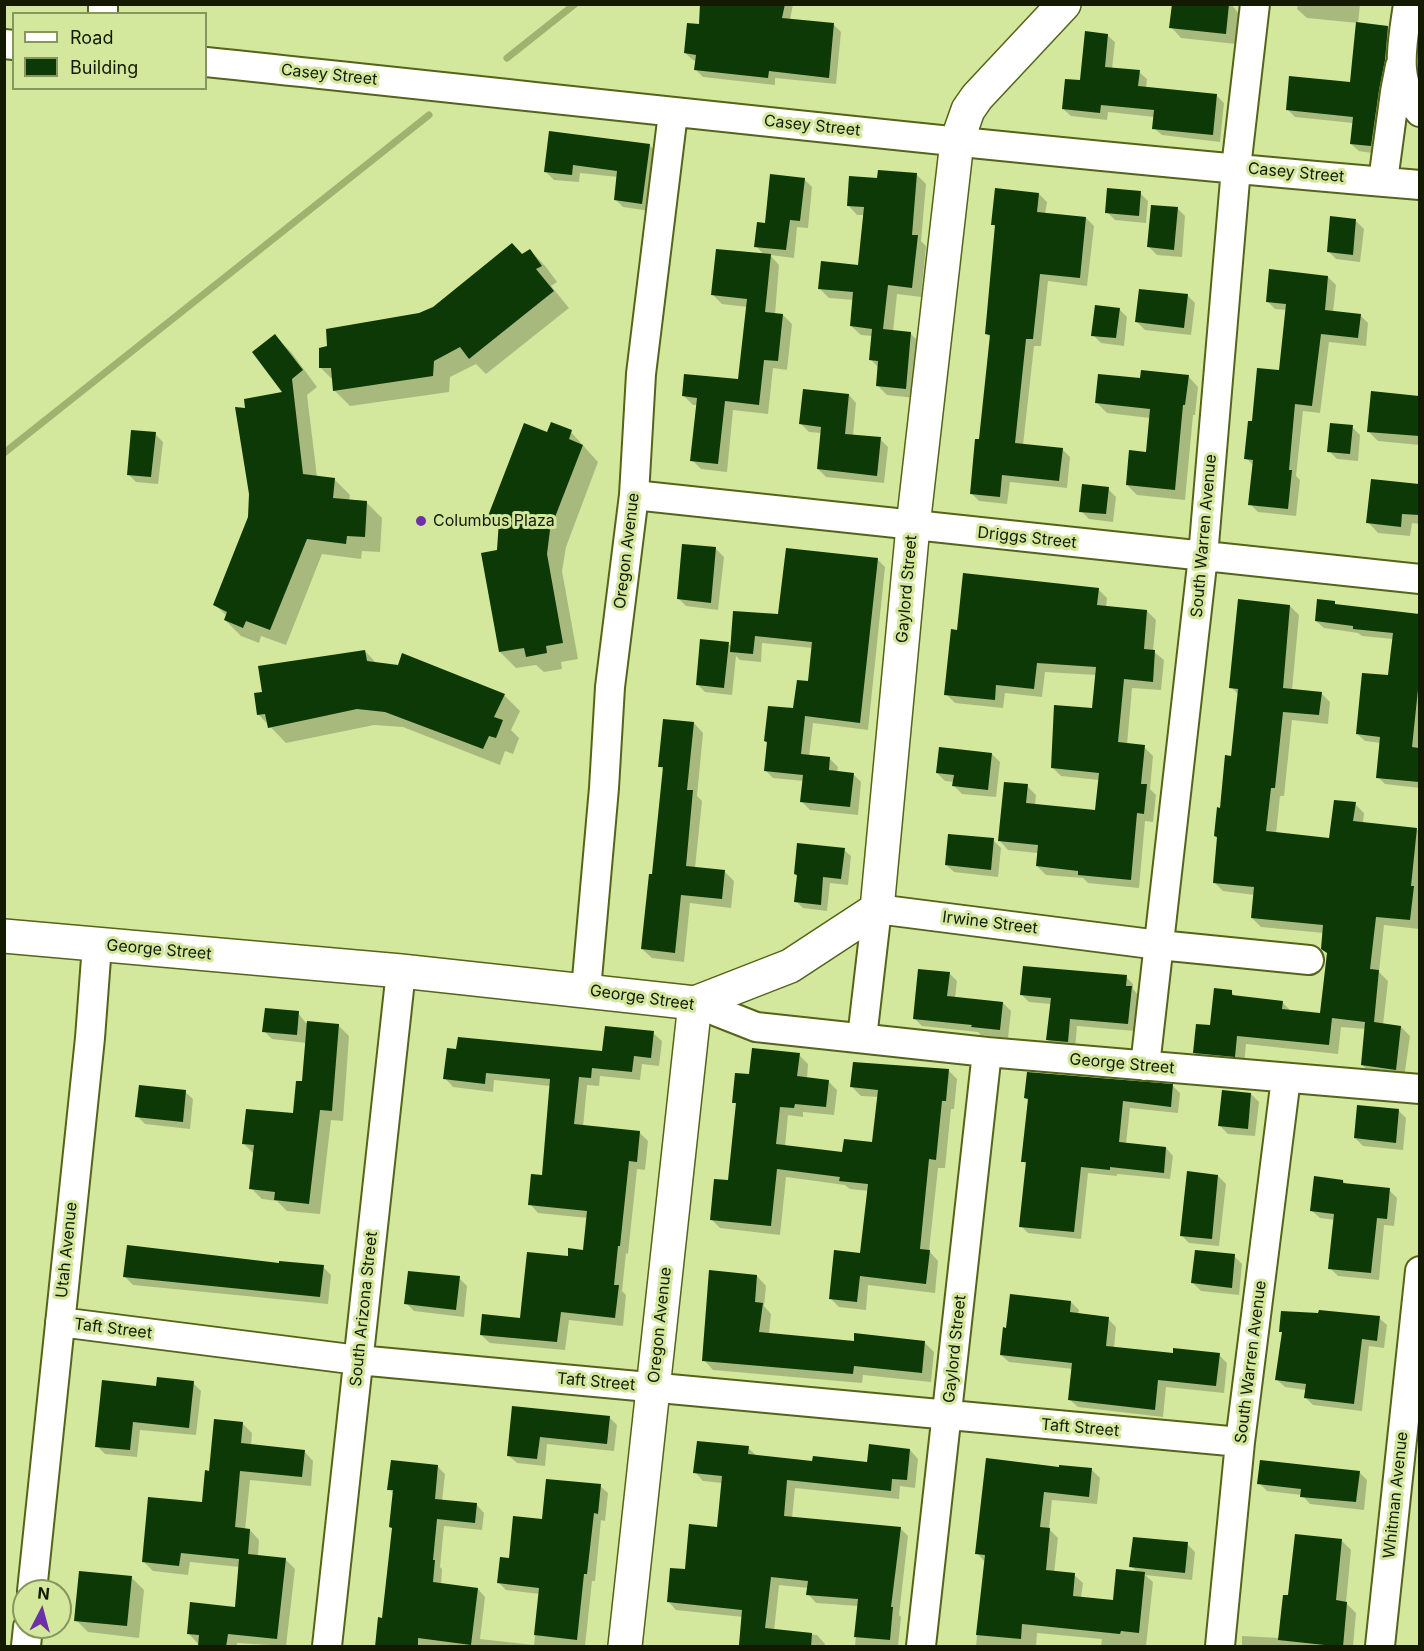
<!DOCTYPE html>
<html>
<head>
<meta charset="utf-8">
<style>
  body { margin:0 }
  #map { position:relative; width:1424px; height:1651px; overflow:hidden; background:#d3e89d; font-family:Inter,sans-serif }
  canvas { display:block }
  .frame { position:absolute; inset:0; border:6px solid #131a00; pointer-events:none }
  .legend { position:absolute; left:12px; top:12px; width:195px; height:78px; box-sizing:border-box; background:#d3e89d; border:2px solid #86965e; margin:0; padding:8px 10px; list-style:none; font-size:18px; color:#131a00 }
  .legend li { display:flex; align-items:center; gap:12px; height:30px }
  .legend b { width:30px; border:2px solid #86965e }
  .north { position:absolute; left:12px; top:1579px; width:60px; height:60px; box-sizing:border-box; background:#d3e89d; border:2px solid #86965e; border-radius:50%; rotate:6deg; font-size:16px; font-weight:700; line-height:24px; text-align:center; color:#131a00 }
  .north::after { content:''; display:block; margin:auto; width:21px; height:27px; background:#6a31a8; clip-path:polygon(50% 0,100% 100%,50% 72%,0 100%) }
</style>
</head>
<body>
<div id="map">
<canvas width="1424" height="1651"></canvas>
<div class="frame"></div>
<ul class="legend">
<li><b style="height:8px;background:#fff"></b>Road</li>
<li><b style="height:16px;background:#0c3905"></b>Building</li>
</ul>
<div class="north">N</div>
</div>
<script>
const context = document.querySelector('canvas').getContext('2d');
context.lineJoin = 'round';
function paint(path, color) {
  context.fillStyle = color;
  context.fill(path, 'evenodd');
}
function strokePath(path, color, width, dash) {
  context.strokeStyle = color;
  context.lineWidth = width;
  context.lineCap = dash ? 'butt' : 'round';
  context.setLineDash(dash || []);
  context.stroke(path);
}
function write(font, color, halo, rows, align = 'center') {
  context.font = font + ' Inter,sans-serif';
  context.lineWidth = 6;
  context.setLineDash([]);
  context.textBaseline = 'middle';
  context.strokeStyle = halo;
  context.fillStyle = color;
  for (const [text, x, y, turn = 0] of rows) {
    context.save();
    context.translate(x, y);
    context.rotate((+turn || 0) * Math.PI / 180);
    context.textAlign = isNaN(turn) ? turn : align;
    if (halo) context.strokeText(text, 0, 0);
    context.fillText(text, 0, 0);
    context.restore();
  }
}
paint(new Path2D(`
  M721,4H793L790,20L834,25L841,32L836,84L775,78V85L703,77L696,70L697,61L693,60L685,53L718,28Z
  M1158,4H1231L1239,14L1236,44L1181,38L1171,27L1173,6Z
  M1298,4H1360L1358,24L1387,27L1395,35L1379,154L1359,151L1351,144L1353,123L1295,117L1287,109L1351,84L1358,23L1307,18L1297,9Z
  M1107,35L1115,42L1112,69L1139,72L1147,79L1146,88L1216,95L1224,103L1220,142L1162,135L1154,128L1155,117L1108,112L1107,120L1071,116L1063,109Z
  M649,145L657,153L650,211L623,207L615,199L618,177L580,173L579,182L554,180L546,172Z
  M917,175L926,184L921,241L926,246L921,297L897,294L893,332L911,334L920,343L915,398L887,395L877,385L879,368L871,360L873,336L861,335L851,326L854,300L829,298L819,288L859,266L865,215H857L848,205L879,180Z
  M804,179L812,187L808,228L797,227L794,258L770,255L779,265L775,314L783,315L792,324L787,370L773,368L768,414L733,410L727,472L701,469L692,460L698,405H693L684,396L740,381L748,307L722,304L713,295L764,255L756,246L766,225Z
  M1140,193L1148,201L1146,223L1115,220L1107,212Z
  M1039,194L1047,202L1045,214L1086,218L1094,226L1087,286L1048,281L1041,346H1034L1023,445L1062,449L1070,457L1067,488L1010,482L1007,504L979,501L971,493L980,441L991,338L987,334L996,227L993,224Z
  M1177,208L1185,216L1182,257L1157,255L1149,247Z
  M1356,221L1364,229L1360,262L1336,259L1328,251Z
  M530,250L546,267L557,282L551,286L569,308L486,374L476,364L450,377L449,392L350,406L334,390L333,380L321,368L434,308Z
  M1328,277L1336,285L1333,312L1360,315L1368,323L1366,346L1329,342L1320,413L1303,411L1296,476L1300,480L1296,516L1258,512L1250,504L1254,466L1246,458L1253,423L1280,372L1287,310L1275,309L1267,301Z
  M1187,295L1195,303L1191,335L1145,330L1137,322Z
  M1119,309L1127,317L1124,346L1101,343L1093,335Z
  M275,336L291,352L317,387L307,395L317,477L334,479L350,495L349,501L367,503L382,518L380,552L362,551L361,559L322,554L286,645L261,636L259,643L241,636L225,620L227,616L215,605L249,517L251,494L247,409L285,393Z
  M1188,376L1198,387L1195,415H1193L1185,500L1137,495L1127,485L1147,454L1150,418L1107,413L1097,403L1141,380Z
  M1372,393L1420,397V445L1378,441L1368,431Z
  M849,395L856,403L853,436L880,439L888,447L884,483L826,477L818,469L822,433L809,432L801,424Z
  M1352,427L1360,435L1358,461L1337,459L1329,451Z
  M571,432L598,462L566,547L562,571L578,659L561,662L562,669L544,672L536,665L516,668L500,652L498,552L500,526L489,515L548,434Z
  M155,434L163,442L158,484L136,482L128,474Z
  M1420,473V524L1412,523L1410,536L1378,533L1368,522L1418,485Z
  M1108,489L1116,497L1113,522L1089,519L1081,511Z
  M716,549L724,557L718,610L686,606L678,598Z
  M877,559L885,567L868,730L813,723L809,756L830,759L838,767L837,773L853,774L861,782L858,815L810,810L802,802L804,781L773,778L765,770L768,744L765,741L794,710L809,683L813,648L762,643L761,662L740,660L736,656L732,695L705,692L697,684L728,644L732,647L780,616Z
  M1098,589L1107,598L1106,608L1147,611L1156,620L1153,651L1164,660L1161,690L1132,688L1127,745L1144,747L1153,756L1150,789L1156,795L1153,822L1145,821L1139,888L1088,883L1083,878L1046,875L1037,866L1038,853L1008,850L1000,841L1027,786L1036,795L1035,805L1096,812L1099,780L1061,776L1052,767L1093,710L1097,675L1045,672L1042,697L1005,693L1003,708L955,703L946,694L959,631Z
  M1334,603L1338,606L1420,615V788L1385,784L1378,777L1381,743L1365,741L1357,734L1389,677L1393,639L1362,636L1358,633L1324,628L1316,621Z
  M1290,606L1299,615L1292,690L1321,693L1330,702L1328,724L1292,720L1284,796H1280L1276,834L1330,839L1355,804L1364,813L1363,823L1416,829L1420,832L1419,929L1384,925L1379,972L1388,981L1383,1025L1401,1027L1410,1036L1404,1078L1372,1074L1362,1065L1366,1029L1341,1027L1338,1054L1246,1044L1244,1065L1203,1062L1194,1052L1231,992L1237,998L1282,1002L1291,1011L1322,1015L1328,954L1323,949L1324,933L1261,927L1252,918L1255,895L1223,891L1214,882L1218,839L1215,836L1232,758L1239,695L1231,687Z
  M365,651L377,664L504,695L520,711L511,730L519,738L513,754L505,751L500,765L403,727L374,725L286,743L258,714L263,693Z
  M694,723L703,733L697,796L702,801L695,868L724,871L734,881L731,908L690,903L684,962L652,958L642,949L654,876L664,771L660,766Z
  M992,754L1000,762L996,797L962,794L954,786V782L945,781L937,773Z
  M993,840L1001,848L998,877L954,872L946,865Z
  M844,850L851,856L848,885L830,883L827,911L803,908L796,901L798,877L795,874Z
  M949,973L957,981L955,998L1003,1003L1011,1011L1008,1038L981,1035L978,1032L922,1026L914,1018Z
  M1126,977L1133,984V989L1138,995L1135,1031L1077,1026L1075,1049L1055,1047L1048,1040L1051,1004L1029,1002L1022,995Z
  M298,1013L306,1023L338,1025L349,1036L343,1121L331,1120L320,1214L287,1211L277,1201L262,1199L251,1188L254,1154L244,1144L295,1115L304,1083L307,1043L272,1039L264,1031Z
  M653,1033L662,1041L659,1066L642,1064L640,1080L600,1076L599,1086L587,1085L583,1127L639,1132L648,1141L645,1170L637,1169L628,1254L626,1253L622,1291L626,1295L623,1326L569,1320L565,1350L490,1343L481,1335L522,1320L569,1258L584,1252L588,1218L538,1213L530,1204L543,1177L550,1086L494,1080L493,1092L453,1087L445,1078L604,1052Z
  M799,1055L808,1064L807,1079L828,1081L837,1090L834,1115L803,1112V1117L788,1115L785,1147L844,1153L874,1144L879,1097L861,1096L852,1087L948,1070L957,1079L954,1109H951L945,1168H938L929,1251L938,1261L935,1293L868,1285L866,1310L839,1307L830,1298L861,1254L869,1191L850,1189L845,1185L786,1177L780,1235L720,1228L711,1219L729,1182L737,1105L734,1102L750,1076Z
  M1173,1086L1180,1093L1178,1113L1130,1108L1126,1144L1166,1148L1173,1156L1170,1179L1117,1174V1176L1088,1173L1081,1239L1028,1233L1021,1226L1027,1165L1023,1161L1029,1101L1026,1098Z
  M185,1092L193,1099L190,1129L145,1124L137,1116Z
  M1251,1094L1259,1102L1255,1136L1228,1134L1220,1126Z
  M1398,1110L1406,1118L1403,1150L1363,1146L1355,1138Z
  M1218,1176L1226,1184L1219,1246L1189,1243L1181,1235Z
  M1343,1181L1347,1185L1389,1190L1397,1198L1394,1226L1384,1225L1379,1280L1338,1276L1330,1268L1335,1220L1320,1218L1312,1211Z
  M1234,1256L1242,1264L1239,1295L1201,1291L1193,1283Z
  M280,1265L323,1267L331,1275L328,1304L133,1285L125,1277Z
  M757,1276L766,1286L764,1306L771,1314L769,1335L855,1343L924,1342L934,1352L931,1382L863,1375L862,1383L713,1370L704,1360Z
  M459,1278L467,1286L464,1317L414,1311L406,1303Z
  M1071,1302L1079,1310L1078,1315L1108,1319L1116,1327L1114,1348L1174,1354L1219,1355L1227,1363L1224,1393L1166,1387L1163,1417L1078,1407L1070,1400L1073,1369L1009,1362L1001,1355L1008,1329Z
  M1379,1318L1387,1325L1384,1348L1369,1346L1362,1411L1313,1405L1306,1398V1390L1285,1387L1277,1380L1283,1334L1281,1331Z
  M193,1383L201,1391L196,1435L140,1430L137,1457L105,1454L97,1446L157,1387Z
  M514,1408L609,1417L617,1425L614,1451L547,1444L545,1466L517,1463L509,1456Z
  M243,1424L252,1433L251,1446L304,1451L313,1461L311,1486L250,1480L245,1530H250L259,1540L258,1556L285,1559L295,1569L286,1646L237,1643V1646H200L189,1634L236,1609L240,1567L190,1562L188,1575L153,1571L143,1561L203,1504L210,1472Z
  M748,1448L757,1456L814,1462L869,1464L910,1450L918,1459L915,1488L900,1486L899,1499L795,1488L792,1518L900,1528L908,1536L899,1615L901,1617L898,1646H855L859,1606L816,1603L808,1594V1588L779,1585L774,1631L817,1635L825,1644V1646H742L740,1644L743,1617L676,1610L668,1601L686,1571L718,1528L723,1483L703,1481L695,1472Z
  M438,1467L445,1474L442,1501L477,1505L484,1513L482,1530L444,1526L440,1567L442,1569L441,1585L478,1589L485,1597L480,1639L534,1645L540,1594L506,1590L499,1583L510,1559L543,1521L600,1486L608,1493L605,1521L601,1520L595,1581H592L585,1646H377L384,1619L393,1529L391,1527L394,1494L389,1489Z
  M1060,1469H1091L1100,1478L1097,1504L1052,1500L1049,1529L1058,1538L1054,1573L1074,1575L1083,1583L1081,1598L1114,1602L1138,1573L1131,1566L1187,1544L1195,1552L1192,1580L1145,1575L1153,1582L1146,1646H1101L1102,1639L1037,1633L1036,1646H976L985,1562L977,1553Z
  M1359,1472L1367,1480L1364,1510L1310,1504L1302,1495L1267,1491L1259,1483Z
  M1342,1541L1351,1550L1346,1603L1356,1613L1353,1646H1242V1636L1280,1638L1289,1597Z
  M132,1578L144,1590L139,1638L88,1632L76,1620Z`), '#0003');
strokePath(new Path2D(`
  M507,58L575,4
  M4,453L429,115`), '#a0b26f', 7);
paint(new Path2D(`
  M700,4H785L782,18L834,23L829,78L769,71L768,78L694,70L696,55L684,53L687,23L699,24Z
  M1172,4H1229L1226,34L1169,28Z
  M1356,22L1388,26L1385,60L1379,90L1371,146L1350,144L1353,117L1286,110L1289,76L1350,82Z
  M1085,31L1108,34L1105,67L1140,70L1138,86L1217,94L1213,135L1152,129L1154,110L1101,105L1100,113L1062,109L1065,79L1080,80Z
  M549,131L650,144L642,204L614,200L617,171L573,165L572,175L544,172Z
  M878,170L917,173L912,235H918L912,288L888,285L883,329L911,332L906,389L876,386L878,361L869,360L872,329L850,326L853,292L818,289L821,261L858,265L864,207L847,206L849,176L877,178Z
  M770,174L805,178L800,221L790,220L786,250L754,247L757,222L765,223Z
  M995,188L1039,193L1037,212L1086,217L1080,278L1040,274L1033,339H1026L1015,443L1063,448L1059,481L1002,475L1000,497L970,494L975,439H979L990,335L985,334L995,225H991Z
  M1107,188L1141,191L1139,216L1105,213Z
  M1151,205L1178,207L1174,250L1147,247Z
  M1330,216L1356,219L1353,255L1327,252Z
  M512,243L522,254L530,249L542,266L536,269L554,291L469,359L460,347L434,361L433,376L333,391L331,368H319V348L327,346L326,329L419,313L433,307Z
  M716,249L771,254L765,312L783,314L778,361L764,360L759,405L725,401L718,464L690,461L697,398L682,396L684,374L738,379L747,299L711,295Z
  M1269,269L1328,276L1325,310L1361,314L1358,338L1321,334L1312,406L1295,404L1289,470H1292L1288,509L1248,505L1253,460L1244,459L1248,421H1252L1257,368L1279,370L1286,304L1266,302Z
  M1139,289L1188,294L1184,328L1135,322Z
  M1095,305L1120,308L1116,338L1091,336Z
  M275,334L303,370L292,379L303,474L335,478L333,498L367,501L365,537L347,536L346,544L307,539L270,630L246,621L243,628L224,620L227,612L213,605L248,517L249,494L235,407L245,408L244,399L282,392L252,352Z
  M1141,370L1189,375L1185,405H1183L1175,490L1126,485L1129,450L1146,452L1150,409L1095,403L1098,374L1140,378Z
  M803,389L849,394L845,434L881,437L877,476L817,469L821,427L799,424Z
  M1371,391L1419,396V436L1367,432Z
  M551,422L572,430L569,439L583,445L550,530L547,554L563,643L546,646L547,653L526,657L524,648L499,652L481,553L497,550L499,520L488,516L524,423L547,432Z
  M1330,423L1353,425L1350,454L1327,452Z
  M131,430L156,432L151,477L127,475Z
  M1371,479L1419,484V515L1402,514L1401,527L1366,523Z
  M1082,484L1109,487L1106,514L1079,512Z
  M682,544L716,547L711,603L677,599Z
  M786,548L878,558L860,723L805,716L801,754L830,757L829,770L854,773L850,807L800,802L803,775L764,771L767,742L764,741L768,706L793,708L797,680L808,681L812,642L755,636L753,654L730,652L733,611L778,614Z
  M963,573L1099,588L1097,605L1147,610L1144,649L1155,650L1153,682L1124,679L1118,742L1145,745L1141,784H1147L1144,814L1137,813L1131,880L1078,875V871L1036,866L1038,845L998,841L1004,782L1028,784L1026,803L1095,810L1099,773L1051,768L1054,705L1092,708L1096,667L1037,663L1034,689L996,685L995,700L944,695L951,629L957,630Z
  M1238,599L1290,605L1283,688L1322,692L1319,715L1283,712L1275,788H1271L1266,831L1329,838L1334,800L1356,802L1353,821L1417,828L1411,886H1414L1410,920L1376,917L1370,969L1379,970L1374,1022L1401,1026L1396,1070L1361,1065L1365,1022L1332,1018L1329,1045L1237,1036L1235,1057L1193,1053L1196,1024L1210,1025L1214,988L1232,990V995L1283,1001L1282,1009L1320,1013L1327,953L1321,949L1323,925L1251,918L1254,887L1213,883L1217,837L1214,836L1217,807L1220,808L1225,755L1231,756L1238,689L1229,688Z
  M1317,599L1335,601V604L1419,614V680L1412,747L1419,748V782L1376,778L1380,737L1356,734L1362,673L1388,675L1393,633L1353,629V626L1315,621Z
  M700,639L729,642L724,688L696,685Z
  M365,650L367,661L398,665L402,653L505,694L494,717L503,720L496,738L489,736L483,749L385,712L357,709L268,728L265,714L257,715L254,693L262,692L258,666Z
  M663,719L694,722L687,790H693L686,866L725,870L722,899L681,895L675,953L641,949L649,874H652L663,767H658Z
  M939,747L992,753L988,790L952,786L954,775L936,773Z
  M948,834L994,838L991,870L945,865Z
  M797,843L845,848L841,879L823,877L821,905L794,902L797,875L794,874Z
  M1023,966L1127,975L1126,986H1132L1128,1024L1070,1019L1068,1042L1046,1040L1051,998L1020,995Z
  M918,969L950,972L947,996L1003,1002L1000,1030L971,1027L972,1025L913,1019Z
  M265,1008L299,1011L297,1035L262,1032Z
  M307,1021L339,1024L332,1111L320,1110L309,1204L274,1200L275,1192L249,1189L254,1145L242,1144L246,1109L293,1113L296,1081H302Z
  M605,1026L654,1031L651,1058L634,1056L632,1072L592,1068L591,1078L579,1077L574,1124L640,1131L637,1162L629,1161L620,1246H618L614,1285H619L615,1318L561,1312L557,1342L480,1335L482,1314L520,1318L527,1252L568,1256V1248L583,1250L587,1211L528,1205L531,1174L542,1175L550,1079L486,1073L485,1084L443,1079L447,1048L456,1049L458,1037L602,1051Z
  M752,1048L800,1053L797,1076L829,1080L826,1107L795,1104L794,1108L780,1107L776,1144L842,1152L844,1139L872,1142L878,1090L850,1087L853,1062L949,1069L946,1101H942L936,1160L929,1159L920,1249L930,1250L926,1284L860,1276L857,1302L829,1299L834,1250L860,1253L868,1184L839,1181L840,1177L777,1169L771,1226L710,1220L714,1179L728,1180L736,1103H732L735,1073L749,1074Z
  M1027,1072L1173,1084L1171,1107L1123,1101L1119,1142L1166,1147L1164,1173L1110,1167V1170L1081,1167L1074,1232L1019,1227L1026,1162H1021L1028,1099L1024,1098Z
  M139,1085L186,1090L183,1122L135,1117Z
  M1222,1090L1251,1093L1248,1129L1218,1126Z
  M1357,1105L1399,1109L1396,1143L1354,1138Z
  M1187,1171L1218,1175L1212,1239L1180,1236Z
  M1314,1176L1343,1180V1183L1390,1188L1387,1219L1377,1218L1371,1273L1328,1269L1334,1214L1310,1211Z
  M127,1245L279,1263V1261L324,1265L320,1297L123,1277Z
  M1195,1250L1235,1254L1232,1288L1191,1283Z
  M709,1270L757,1275L755,1302L763,1303L759,1332L854,1341V1333L925,1341L922,1373L854,1366L853,1374L702,1361Z
  M408,1271L460,1276L456,1310L404,1304Z
  M1010,1294L1071,1301L1070,1312L1109,1317L1106,1346L1173,1353V1348L1220,1353L1216,1386L1158,1380L1155,1410L1068,1400L1072,1363L1000,1355L1003,1327L1006,1328Z
  M1319,1310L1380,1316L1377,1341L1362,1339L1354,1404L1304,1398L1306,1384L1275,1380L1282,1332H1279L1281,1311L1318,1313Z
  M157,1377L194,1381L189,1428L133,1422L130,1450L95,1447L102,1380L156,1386Z
  M512,1406L610,1416L607,1444L540,1437L537,1459L507,1456Z
  M214,1419L243,1422L241,1443L305,1450L302,1477L240,1471L235,1527L250,1529L248,1554L286,1558L277,1639L228,1634L226,1647H198L199,1635L187,1634L190,1602L235,1607L239,1559L181,1553L179,1566L142,1562L148,1497L202,1502L205,1470L209,1471Z
  M697,1441L749,1446L748,1454L812,1461L813,1456L867,1462L869,1444L910,1449L907,1480L892,1479L891,1491L787,1480L784,1516L901,1527L891,1607H893L890,1640L854,1637L858,1599L806,1595L808,1581L771,1577L765,1628L812,1633L811,1647L739,1645L742,1610L667,1602L670,1568L685,1569L689,1524L717,1527L722,1476L693,1473Z
  M986,1458L1059,1467V1465L1092,1468L1089,1497L1044,1492L1040,1527L1050,1528L1046,1570L1075,1573L1073,1596L1113,1600L1116,1569L1145,1572L1139,1633L1121,1631L1120,1634L1022,1624L1021,1639L976,1635L985,1555L975,1554Z
  M391,1460L438,1465L435,1499L477,1503L475,1523L437,1519L433,1560H435L433,1582L478,1588L471,1645L418,1638V1647H375L378,1617L382,1618L392,1528L389,1527L393,1490H387Z
  M1260,1460L1360,1471L1356,1502L1300,1497L1301,1489L1257,1484Z
  M546,1479L601,1484L598,1514L594,1513L587,1574H584L577,1640L534,1635L539,1588L497,1583L500,1557L509,1558L513,1516L542,1519Z
  M1295,1534L1342,1539L1336,1600L1347,1602L1343,1647L1278,1640L1283,1595H1288Z
  M1133,1537L1188,1542L1185,1573L1129,1567Z
  M79,1571L132,1576L127,1626L74,1621Z`), '#0c3905');
const street = new Path2D(`
  M1408,4C1403,42 1392,81 1420,112
  M103,14V4
  M4,44L14,45
  M206,62C610,104 1014,151 1420,185
  M1383,181L1395,92L1400,66
  M634,495L1420,579
  M586,990L604,788L610,687L634,495L641,374L673,113
  M695,1003L756,1027L987,1052L1420,1089
  M862,1038L877,909L1159,945L1309,960
  M1145,1066L1203,556L1236,168L1255,4
  M60,1322L358,1360L1240,1442
  M32,1591L90,1038L97,945
  M26,1646L28,1627
  M327,1646L401,971
  M921,1646L987,1052
  M1220,1646L1240,1442L1286,1078
  M1380,1646L1420,1271`);
const secondary = new Path2D(`
  M4,936L401,971L695,1003L790,966L877,909L913,526L957,141L968,110L977,97L1064,4
  M625,1646L695,1003`);
strokePath(street, '#54641a', 32);
strokePath(secondary, '#54641a', 36);
strokePath(street, '#fff', 28);
strokePath(secondary, '#fff', 33);
for (const [x, y, r, color] of [
  [421,521,6,"#6a31a8"]
]) {
  const dot = new Path2D();
  dot.arc(x, y, r, 0, 2 * Math.PI);
  context.fillStyle = color;
  context.fill(dot);
  strokePath(dot, '#d3e89d', 2);
}
write('16px', '#131a00', '#d3e89d', [
  ["Casey Street",329,75,6],
  ["Casey Street",812,126,6],
  ["Casey Street",1296,173,5],
  ["South Warren Avenue",1204,536,-85],
  ["Driggs Street",1027,538,6],
  ["Oregon Avenue",627,551,-83],
  ["Gaylord Street",907,589,-85],
  ["Irwine Street",990,923,7],
  ["George Street",159,950,5],
  ["George Street",642,998,8],
  ["George Street",1122,1064,5],
  ["Utah Avenue",67,1250,-84],
  ["South Arizona Street",364,1309,-84],
  ["Oregon Avenue",660,1325,-84],
  ["Taft Street",113,1329,7],
  ["Gaylord Street",955,1349,-84],
  ["South Warren Avenue",1251,1362,-83],
  ["Taft Street",596,1382,5],
  ["Taft Street",1080,1428,5],
  ["Whitman Avenue",1396,1495,-84]
]);
write('16px', '#131a00', '#d3e89d', [
  ["Columbus Plaza",433,521]
], 'left');
</script>
</body>
</html>
